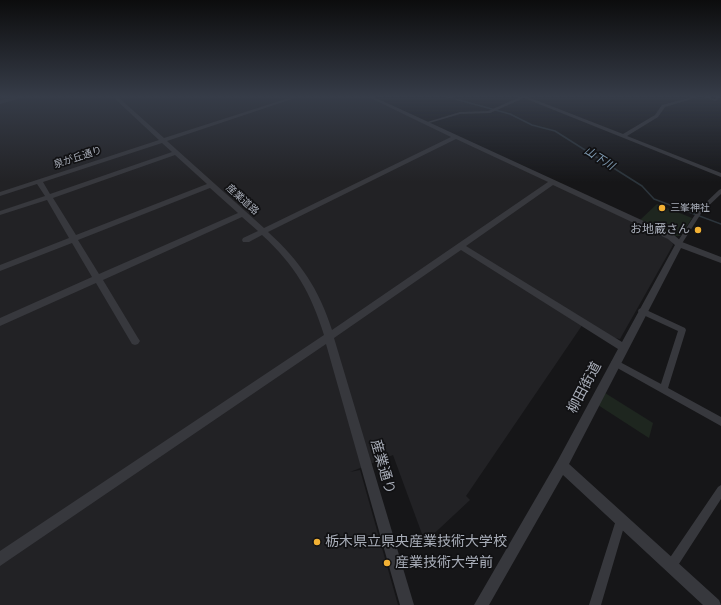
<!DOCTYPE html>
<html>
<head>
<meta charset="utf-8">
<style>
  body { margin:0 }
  canvas { display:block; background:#161618 }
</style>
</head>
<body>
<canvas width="721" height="605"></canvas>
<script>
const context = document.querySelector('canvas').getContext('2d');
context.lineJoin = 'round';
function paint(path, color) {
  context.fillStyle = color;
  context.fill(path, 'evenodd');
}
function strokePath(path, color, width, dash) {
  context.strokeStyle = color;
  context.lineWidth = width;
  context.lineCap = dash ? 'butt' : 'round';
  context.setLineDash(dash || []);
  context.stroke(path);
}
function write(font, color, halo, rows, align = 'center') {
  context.font = font + ' Poppins,"Noto Sans JP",sans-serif';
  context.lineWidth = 3.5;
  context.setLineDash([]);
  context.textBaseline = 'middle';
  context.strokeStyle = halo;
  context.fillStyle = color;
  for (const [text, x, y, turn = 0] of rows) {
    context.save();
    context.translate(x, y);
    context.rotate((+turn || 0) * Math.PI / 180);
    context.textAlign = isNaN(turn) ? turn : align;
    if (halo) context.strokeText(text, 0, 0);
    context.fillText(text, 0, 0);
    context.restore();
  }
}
paint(new Path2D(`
  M0,97H368L672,240L673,245L620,339L614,338L585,321L466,496L470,500L425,542L393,455L350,472L360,470L398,605H0Z`), '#222225');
paint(new Path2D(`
  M657,204L692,218L680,236H674L640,220Z
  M605,393L653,423L649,438L598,405Z`), '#1e261f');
strokePath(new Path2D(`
  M448,97L510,114L532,125L555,131L642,186L654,199L721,224`), '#2c353c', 1.5);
paint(new Path2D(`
  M520,97H528L623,134L655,115L662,105L692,97H698L665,107L658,117L627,136L721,173V177L524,98L490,113L460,114L426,124L424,123L460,112L488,111Z
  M703,97H709L715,99L717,97H721L716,101Z
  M721,189V194L702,212L681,245H677L676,244L698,210L719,190Z
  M642,308L685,328L686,330L668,388L721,417V426L612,365L611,363L612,361L615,360L618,361L661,384L678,331L639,313L638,311L639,309Z
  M721,485V499L675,570L671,571L667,570L666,566L667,562L718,487Z
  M621,515L625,516L626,520L601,605H589L616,520L617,516Z`), '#37383d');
paint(new Path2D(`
  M17,97H25L0,104V100Z
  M113,97H118L164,138L292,97H298L167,141L264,228L451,137L368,97H374L674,235L682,242L721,257V263L681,248L569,464L719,600L721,605H703L563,475L489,605H474L558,460L618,349L461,250L334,338L414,605H400L326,344L0,566V551L324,335C311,293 295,265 262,235L249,242H243L242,240L243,238L258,231L242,217L103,280L138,338L140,341L138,344L135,345L132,344L96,283L0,326V318L92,277L72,243L0,271V265L69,238L47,200L0,215V211L45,196L37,184L0,196V192L159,140ZM456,139L548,182L332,330C319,289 300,261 268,232ZM162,143L172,152L50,194L43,182ZM175,155L207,184L76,235L53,198ZM553,185L668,239L675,245L622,342L466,246ZM210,188L238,213L99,274L78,240Z`), '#37383d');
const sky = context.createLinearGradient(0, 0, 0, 182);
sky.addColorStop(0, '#0c0c0d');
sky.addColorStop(0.53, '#363c48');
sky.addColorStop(1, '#363c4800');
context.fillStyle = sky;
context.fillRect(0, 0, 721, 182);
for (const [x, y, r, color] of [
  [662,208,4,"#f2b134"],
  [698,230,4,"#f2b134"],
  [317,542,4,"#f2b134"],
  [387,563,4,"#f2b134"]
]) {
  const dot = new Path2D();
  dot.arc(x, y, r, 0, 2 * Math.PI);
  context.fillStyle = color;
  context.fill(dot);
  strokePath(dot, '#111113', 1.5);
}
write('10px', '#a8adb8', '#111113', [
  ["泉が丘通り",78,158,-18],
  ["産業道路",242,200,42]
]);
write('10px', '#a8adb8', '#111113', [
  ["三峯神社",670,208]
], 'left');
write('italic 11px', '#7f9bb3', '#111113', [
  ["山下川",599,159,32]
]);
write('12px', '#a8adb8', '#111113', [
  ["お地蔵さん",690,230]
], 'right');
write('14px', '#a8adb8', '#111113', [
  ["柳田街道",585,388,-62],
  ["産業通り",382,467,74]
]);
write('14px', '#a8adb8', '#111113', [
  ["栃木県立県央産業技術大学校",325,542],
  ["産業技術大学前",395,563]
], 'left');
</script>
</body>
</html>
